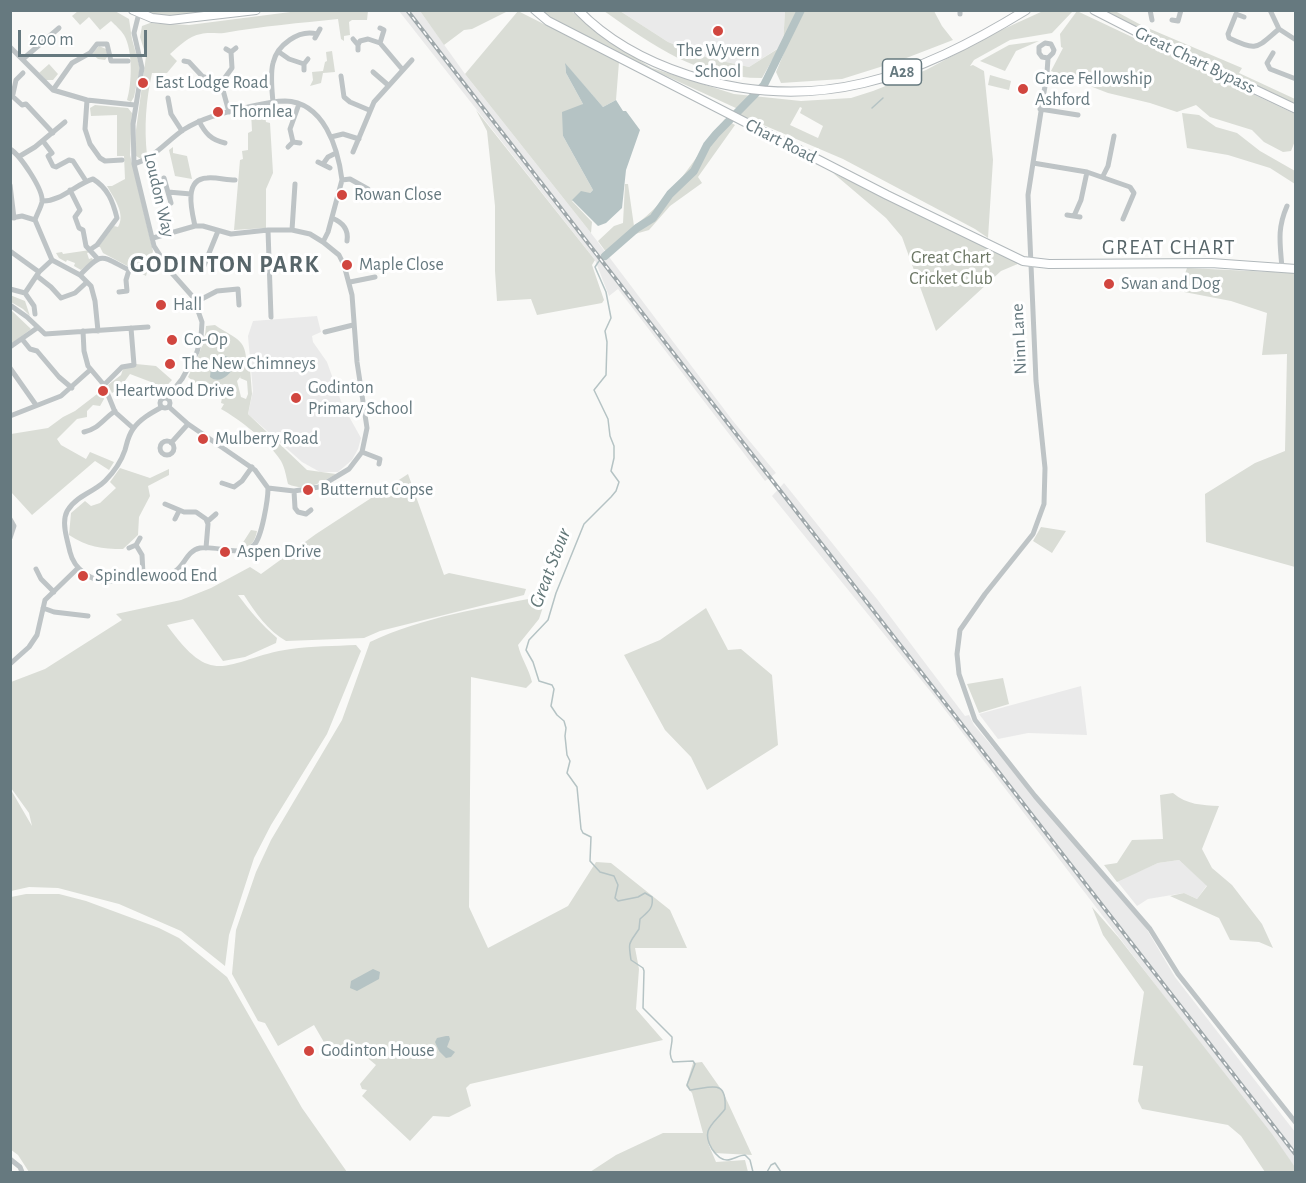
<!DOCTYPE html>
<html>
<head>
<meta charset="utf-8">
<style>
  body { margin:0 }
  #map { position:relative; width:1306px; height:1183px; overflow:hidden; background:#f9f9f7; font-family:"Alegreya Sans",sans-serif }
  canvas { display:block }
  .frame { position:absolute; inset:0; border:12px solid #66797f; pointer-events:none }
  .scale { position:absolute; left:18px; top:30px; width:129px; height:27px; box-sizing:border-box; border:3px solid #66797f; border-top:0; padding-left:8px; font-size:18px; line-height:21px; white-space:nowrap; color:#66797f; -webkit-text-stroke:4px #fff; paint-order:stroke }
</style>
</head>
<body>
<div id="map">
<canvas width="1306" height="1183"></canvas>
<div class="frame"></div>
<div class="scale">200 m</div>
</div>
<script>
const context = document.querySelector('canvas').getContext('2d');
context.lineJoin = 'round';
function paint(path, color) {
  context.fillStyle = color;
  context.fill(path, 'evenodd');
}
function strokePath(path, color, width, dash) {
  context.strokeStyle = color;
  context.lineWidth = width;
  context.lineCap = dash ? 'butt' : 'round';
  context.setLineDash(dash || []);
  context.stroke(path);
}
function write(font, color, halo, rows, align = 'center') {
  context.font = font + ' "Alegreya Sans",sans-serif';
  context.lineWidth = 6;
  context.setLineDash([]);
  context.textBaseline = 'middle';
  context.strokeStyle = halo;
  context.fillStyle = color;
  for (const [text, x, y, turn = 0] of rows) {
    context.save();
    context.translate(x, y);
    context.rotate((+turn || 0) * Math.PI / 180);
    context.textAlign = isNaN(turn) ? turn : align;
    if (halo) context.strokeText(text, 0, 0);
    context.fillText(text, 0, 0);
    context.restore();
  }
}
paint(new Path2D(`
  M399,11H420L465,74L591,233L733,421L776,473L765,481L618,289L609,296L595,260Z
  M620,11H785L783,45L749,67L708,58L668,42Z
  M317,316L321,332L312,336L313,342L327,362L342,404L361,438L358,449L352,460L338,472H320L302,462L248,414L253,391L248,336L253,321Z
  M784,483L877,599L965,716L969,715L974,725L1146,928L1175,977L1295,1132V1167L935,697L772,496Z
  M1081,686L1087,735L1028,733L998,739L979,714Z
  M1179,860L1207,885L1197,899L1184,893L1148,899L1137,906L1117,881L1158,863Z`), '#eaeaea');
paint(new Path2D(`
  M306,10L368,11L367,20H352L349,22L350,35L344,36V41L341,39L338,19C300,23 263,26 224,33C217,34 208,32 201,34C189,36 179,46 170,54L177,61L167,73H152C146,101 144,126 147,155L141,159L136,156V130L146,56L140,37L142,26L150,23L189,25Z
  M1068,10L1072,12L1052,33L1010,40L974,60L970,66L973,65L984,71L993,160L988,238L975,229L843,159L740,115L738,109L614,52L555,21L542,11H571L615,45L652,68L734,94L801,101L851,98L873,91L926,70L997,32L1043,11ZM800,107L802,108L800,113L823,126L818,138L790,125Z
  M78,11H115L129,19L132,39L140,68L134,97L131,102L127,100C132,84 133,50 124,35C121,30 115,25 111,21L100,30L89,17L80,25L72,16Z
  M140,11H213L211,15C186,17 164,17 140,11Z
  M420,11H508L472,29L464,30L444,45Z
  M518,11L619,62L616,100L603,107L565,64L566,73L583,104L563,136L593,190L590,193L572,201L592,222L591,233L465,74Z
  M604,11H620L668,42L708,58L749,67L779,48L762,78C697,78 654,46 604,11Z
  M785,11H934L942,26L953,40L896,62L842,79L781,83L776,72L786,48L783,45Z
  M1077,11L1295,114V141L1291,151L1283,152L1264,142L1252,130L1210,117L1196,105L1177,112L1150,103L1108,93L1051,71L1063,48L1061,47L1060,34Z
  M1104,11H1115L1143,26L1242,68L1239,73L1295,99V106Z
  M1039,41L1016,51L1005,71L980,61L1009,45Z
  M99,46L106,49L108,56L105,60L98,59L92,54Z
  M332,51L335,72L323,73L321,83L310,86L313,80L312,72L323,71L325,62L327,61L326,52Z
  M28,61L39,73L49,64L58,74L53,80H46Z
  M990,75L1011,81L1009,90L988,85Z
  M95,105L128,108L132,113L130,155L153,251L146,276L103,253L100,247H98L114,226L118,227C126,214 114,198 107,186H112L125,179L124,156H117V115L91,116L90,108Z
  M264,110L266,122L270,123L273,173L266,189V228L234,230L240,160L243,159L242,151L248,150V133L252,131L251,112Z
  M476,110L595,260L592,265L604,300L602,303L537,315L531,299L497,301L495,271V206L487,131Z
  M1182,113L1199,115L1216,127L1237,133L1260,151L1295,171V184L1270,168L1228,155L1187,148Z
  M725,119L735,125L698,177L702,183L670,206L649,230L635,234L609,256L598,241L614,226L623,223L625,184H628L634,226C671,199 697,155 725,119Z
  M173,147V153L187,156L192,179L175,176L169,150Z
  M833,173L908,207L1020,263L1001,271L936,331L902,237L886,218Z
  M90,250V252L87,253L89,259L92,258L93,260L81,270L74,266L75,263L67,260L66,262L59,258L56,253L62,252L63,254Z
  M1187,268L1295,273V567L1206,542L1205,494L1255,463L1285,451L1287,354L1262,355L1267,313L1231,301L1179,291Z
  M10,295L25,301L30,316L23,309L11,302Z
  M11,310L31,329L11,344Z
  M215,325C237,340 248,339 246,368L249,356L252,394L248,414L307,470L336,474C321,483 305,492 288,484C286,476 285,468 281,461C270,443 239,419 221,409L224,404L221,403L222,398L205,388H196L198,385L188,377C196,360 205,345 206,326ZM241,376L240,378L247,381L248,394L246,399L241,397L237,381Z
  M136,364L156,366L172,380L159,394L151,382L130,374L119,389L112,393L108,385L121,375L123,369Z
  M101,391L104,399L100,406L93,405L87,411V417L77,419L57,439L61,445L86,459L90,452L114,462L109,470L95,461L32,515L11,492V434L48,428L63,417L75,411Z
  M120,468L150,478L169,469V475L148,486L150,496L139,517L138,535L123,549C102,549 87,547 69,535L71,513L85,501L91,506L100,503L116,488L110,482Z
  M408,474L444,575L449,573L526,589L524,595L380,631L364,638L286,641C268,631 255,612 244,595H238C250,611 261,624 277,638L276,643L245,657L223,661L193,619L167,625C215,693 227,658 291,649C312,646 335,646 356,645L361,651L327,734L271,825L254,858L229,935L225,966L181,931L119,904L58,888L29,887L11,891V790L32,826L29,813L11,788V682L45,669L122,620L116,614L181,600L211,588L250,567L261,574L316,534Z
  M1041,527L1066,531L1052,553L1033,541Z
  M251,530L257,531C255,541 252,546 242,549V544Z
  M539,597L546,598L539,619L518,645C521,658 529,669 532,682L526,688L471,677L469,907L488,948L568,906L596,862L611,863L670,910L687,948H635L639,969L636,1009L663,1040L470,1084L466,1088L471,1106L449,1117L433,1116L410,1141L362,1096L367,1090L362,1089L360,1084L376,1065L358,1050L325,1044L314,1025L278,1046L265,1023L258,1021L232,974L236,930L256,872L271,840L342,720L370,642C423,617 482,608 539,597Z
  M706,608L728,650L741,649L772,675L778,745L707,790L691,757L665,730L624,655L660,640Z
  M1003,678L1009,704L979,713L967,684Z
  M1173,793C1187,805 1202,805 1219,806L1202,849L1212,868L1232,885L1262,924L1273,948L1259,942L1230,940L1219,918L1170,896L1184,893L1197,899L1207,886L1179,860L1158,863L1117,882L1104,865L1117,863L1132,840L1163,839L1160,795Z
  M26,894H59L86,901L159,928L179,938L227,977L302,1108L347,1172H29L18,1155L10,1149L11,897Z
  M1092,907L1119,938L1272,1134L1295,1167V1172H1265L1241,1136L1228,1125L1142,1109L1138,1101L1143,1066L1133,1065L1144,992L1103,935Z
  M702,1062L723,1092L752,1155L714,1153L708,1143L716,1162L745,1160L748,1172H590L616,1155L663,1133H703L692,1093L686,1086L693,1063Z`), '#daddd6');
paint(new Path2D(`
  M565,63L603,107L616,100L623,111H626L640,130L626,170L622,208L606,223L598,226L572,200L581,191L590,193L593,190L563,136L562,112L583,104L566,73Z
  M225,356L231,358L235,366C230,374 220,385 210,377L211,367Z
  M373,969L380,972L379,979L357,991L350,988L351,981Z
  M446,1036H449L450,1039L447,1047L455,1052L451,1057L446,1058L439,1051L435,1042L437,1038Z`), '#b5c3c4');
strokePath(new Path2D(`
  M872,108L883,98
  M605,256L599,261L595,267L606,292L611,318L605,331L607,342L606,375L594,390L608,419L610,436L614,446V458L611,471L619,482L616,491L611,497L584,524L556,593L548,620L529,640L526,650L533,662L539,681L552,685L554,689L551,706L557,715L564,721L566,728L565,736L567,755L570,761L567,773L577,787L581,829L583,833L591,837L590,861L600,872L614,876L618,885L615,898L618,901L638,897L645,893L652,897C654,908 648,912 640,919L639,929C629,944 628,941 631,960L643,968L644,971L643,1008L672,1037C673,1046 667,1053 673,1062L693,1061L695,1064L687,1085L690,1090C711,1088 727,1078 725,1109C714,1124 700,1129 712,1149C716,1155 721,1160 727,1160C733,1160 739,1155 745,1155L750,1160L753,1172
  M767,1172L771,1165L775,1163L781,1172`), '#b5c3c4', 1.5);
strokePath(new Path2D(`
  M605,256L637,228L653,218L670,194L694,171L707,145L716,134L764,85L801,10`), '#b5c3c4', 8);
const secondary = new Path2D(`
  M535,10L548,21L887,195L1023,261L1049,264L1211,263L1296,269`);
const primary = new Path2D(`
  M133,10L152,18L170,20L256,10
  M578,10C608,41 648,62 688,75C815,116 917,77 1026,10
  M1094,10L1178,53L1296,109`);
strokePath(secondary, '#b1b8bb', 10);
strokePath(primary, '#b2b8bb', 10);
strokePath(new Path2D(`
  M1150,10L1152,20
  M1270,10L1279,29L1296,40
  M139,13L134,33L142,68L133,124L134,164L154,246L170,271L193,297L202,322L201,337L197,352L182,379L167,398
  M960,14V10
  M1244,17L1236,14L1228,34L1229,38C1258,52 1256,48 1279,29
  M1172,20L1178,21L1181,10
  M380,28L384,30L380,43L402,69
  M315,38L320,29
  M353,39L358,45V50
  M358,45L360,41L368,39L380,43
  M10,47L53,90L87,100L135,105
  M226,49L231,52L236,48
  M279,52L289,59L304,64
  M1273,53L1267,63L1270,69L1296,79
  M1048,58L1042,57L1039,53V47L1045,43L1051,44L1054,50L1053,53L1048,58L1047,73L1028,195L1036,381L1045,468L1044,504L1033,534L985,594L960,630L957,654L959,674L975,720L1035,796L1150,929L1178,974L1296,1123
  M23,59L59,28
  M184,61L189,62L202,76L221,83L229,112
  M304,70V64L308,59
  M373,72L388,85
  M341,76L344,97L350,102L369,110
  M221,83L232,68L231,52
  M53,90L72,63L90,53L97,44H107L111,61H128
  M10,94L22,105L26,104L53,133
  M13,94L16,80L23,73
  M168,98L171,114L182,131
  M87,100L85,129L90,144L100,158L105,161L122,160
  M273,102C272,91 270,75 273,63C277,45 299,29 317,34
  M1040,109L1078,115
  M199,121C205,133 211,140 225,143
  M331,137L343,134L359,139
  M43,141L52,153L48,156L53,166L56,167L69,160L73,161L86,181
  M293,142L290,129L299,104
  M288,147L293,142L300,143
  M10,149C20,155 44,190 42,202C41,207 37,214 35,220L52,260L80,275L91,286L95,301L98,331
  M353,152L374,102L412,60
  M20,156L35,147L65,122
  M318,162L330,168
  M1033,163L1087,172L1130,187L1134,193L1123,219
  M134,164C154,158 166,142 183,130C202,118 222,113 244,108C257,105 271,101 285,101C324,102 338,148 342,180L328,232L323,242
  M323,164L328,157L336,153
  M1103,176L1108,166L1114,136
  M164,178L171,203
  M342,180L350,179L368,189
  M10,185L14,218
  M70,190L80,210L75,217L79,228L83,230L86,246L97,258
  M168,192L191,194
  M42,201C60,202 76,184 93,179C108,188 113,202 117,218L97,245L91,249
  M1067,215L1080,217
  M1074,216L1081,200L1087,172
  M11,218L22,216L35,220
  M332,218C342,222 349,229 347,241
  M195,226C192,212 183,179 207,178C216,177 226,180 235,180
  M268,230L271,317
  M292,230L295,184
  M153,238L195,226H203L231,234L268,230H292L310,234L323,242L339,255L344,265L352,295L357,362L367,428L362,452L349,469L319,487L294,491L268,488
  M10,251L39,272
  M203,268L218,231
  M1282,268C1280,243 1277,229 1287,206
  M80,275C103,251 101,256 129,270L126,280L127,291L119,292
  M37,276L51,287L61,298L75,293L87,282
  M350,282L375,277
  M10,289L25,293L34,306L35,314
  M25,293L39,272L52,260
  M196,302L217,291L238,289L239,305
  M10,305L27,317L45,334L148,327
  M83,331L84,351L88,366L104,385L115,412L133,428
  M325,332L353,325
  M22,339L30,349L37,351L59,377L72,388
  M10,347L37,328
  M10,368L36,405
  M104,385L122,367L134,365L131,328
  M160 403a5 5 0 1 1 10 0a5 5 0 1 1-10 0Z
  M162,407C151,413 140,419 133,429C128,436 127,443 125,450C121,462 114,472 105,481C100,486 93,490 86,494C58,510 63,523 70,552C74,569 92,583 111,581C121,581 131,576 142,575C152,573 164,577 174,572C185,566 186,551 200,548C217,545 240,558 254,545C262,537 268,499 268,488
  M169,407L188,424L255,470L268,488
  M10,416L61,396L90,370
  M84,432C100,428 102,420 115,411
  M160 448a7 7 0 1 1 14 0a7 7 0 1 1-14 0Z
  M171,443L188,424
  M362,452L380,459L379,464
  M222,483L234,487L242,481L252,467
  M294,491L295,508L298,512L306,514L311,510
  M165,504L184,512H196L206,519L208,524L206,548
  M10,519L14,526L10,538
  M175,519L179,511
  M208,521L216,514
  M136,545L142,555L143,574
  M129,548L136,545L140,538
  M36,569L41,579L54,592
  M43,608L54,612L88,616
  M10,664L29,647L37,635L45,600L78,568
  M10,1159L20,1167L22,1172`), '#bec4c6', 5);
strokePath(secondary, '#fff', 8);
strokePath(primary, '#fff', 8);
const rail = new Path2D(`
  M407,10L1296,1155`);
strokePath(rail, '#9fa8ab', 4);
strokePath(rail, '#fff', 1.5, [4.5]);
for (const [x, y, r, color] of [
  [718,31,6,"#d1463f"],
  [143,83,6,"#d1463f"],
  [1023,89,6,"#d1463f"],
  [218,112,6,"#d1463f"],
  [342,195,6,"#d1463f"],
  [347,265,6,"#d1463f"],
  [1109,284,6,"#d1463f"],
  [161,305,6,"#d1463f"],
  [172,340,6,"#d1463f"],
  [170,364,6,"#d1463f"],
  [103,391,6,"#d1463f"],
  [296,398,6,"#d1463f"],
  [203,439,6,"#d1463f"],
  [308,490,6,"#d1463f"],
  [225,552,6,"#d1463f"],
  [83,576,6,"#d1463f"],
  [309,1051,6,"#d1463f"]
]) {
  const dot = new Path2D();
  dot.arc(x, y, r, 0, 2 * Math.PI);
  context.fillStyle = color;
  context.fill(dot);
  strokePath(dot, '#fff', 2);
}
for (const [x, y, w] of [
  [902,72,39]
]) {
  const box = new Path2D();
  box.roundRect(x - w / 2, y - 13, w, 26, 4.5);
  context.fillStyle = '#fff';
  context.fill(box);
  strokePath(box, '#66797f', 1.5);
}
write('bold 16px', '#66797f', null, [
  ["A28",902,72]
]);
write('18px', '#66797f', '#fff', [
  ["The Wyvern",718,51,"center"],
  ["School",718,72,"center"],
  ["Grace Fellowship",1035,79],
  ["Ashford",1035,100],
  ["East Lodge Road",155,83],
  ["Thornlea",230,112],
  ["Rowan Close",354,195],
  ["Maple Close",359,265],
  ["Swan and Dog",1121,284],
  ["Hall",173,305],
  ["Co-Op",184,340],
  ["The New Chimneys",182,364],
  ["Godinton",308,388],
  ["Primary School",308,409],
  ["Heartwood Drive",115,391],
  ["Mulberry Road",215,439],
  ["Butternut Copse",320,490],
  ["Aspen Drive",237,552],
  ["Spindlewood End",95,576],
  ["Godinton House",321,1051]
], 'left');
write('18px', '#66797f', '#fff', [
  ["Great Chart Bypass",1195,60,26],
  ["Chart Road",781,141,27],
  ["Loudon Way",159,195,77],
  ["Ninn Lane",1019,339,-93]
]);
write('18px', '#6c7765', '#fff', [
  ["Great Chart",951,258],
  ["Cricket Club",951,279]
]);
write('italic 20px', '#627778', '#fff', [
  ["Great Stour",550,568,-69]
]);
context.letterSpacing = '1.5px';
write('21px', '#58666a', '#fff', [
  ["GREAT CHART",1169,248]
]);
context.letterSpacing = '0px';
context.letterSpacing = '1.5px';
write('bold 24px', '#58666a', '#fff', [
  ["GODINTON PARK",225,265]
]);
context.letterSpacing = '0px';
</script>
</body>
</html>
